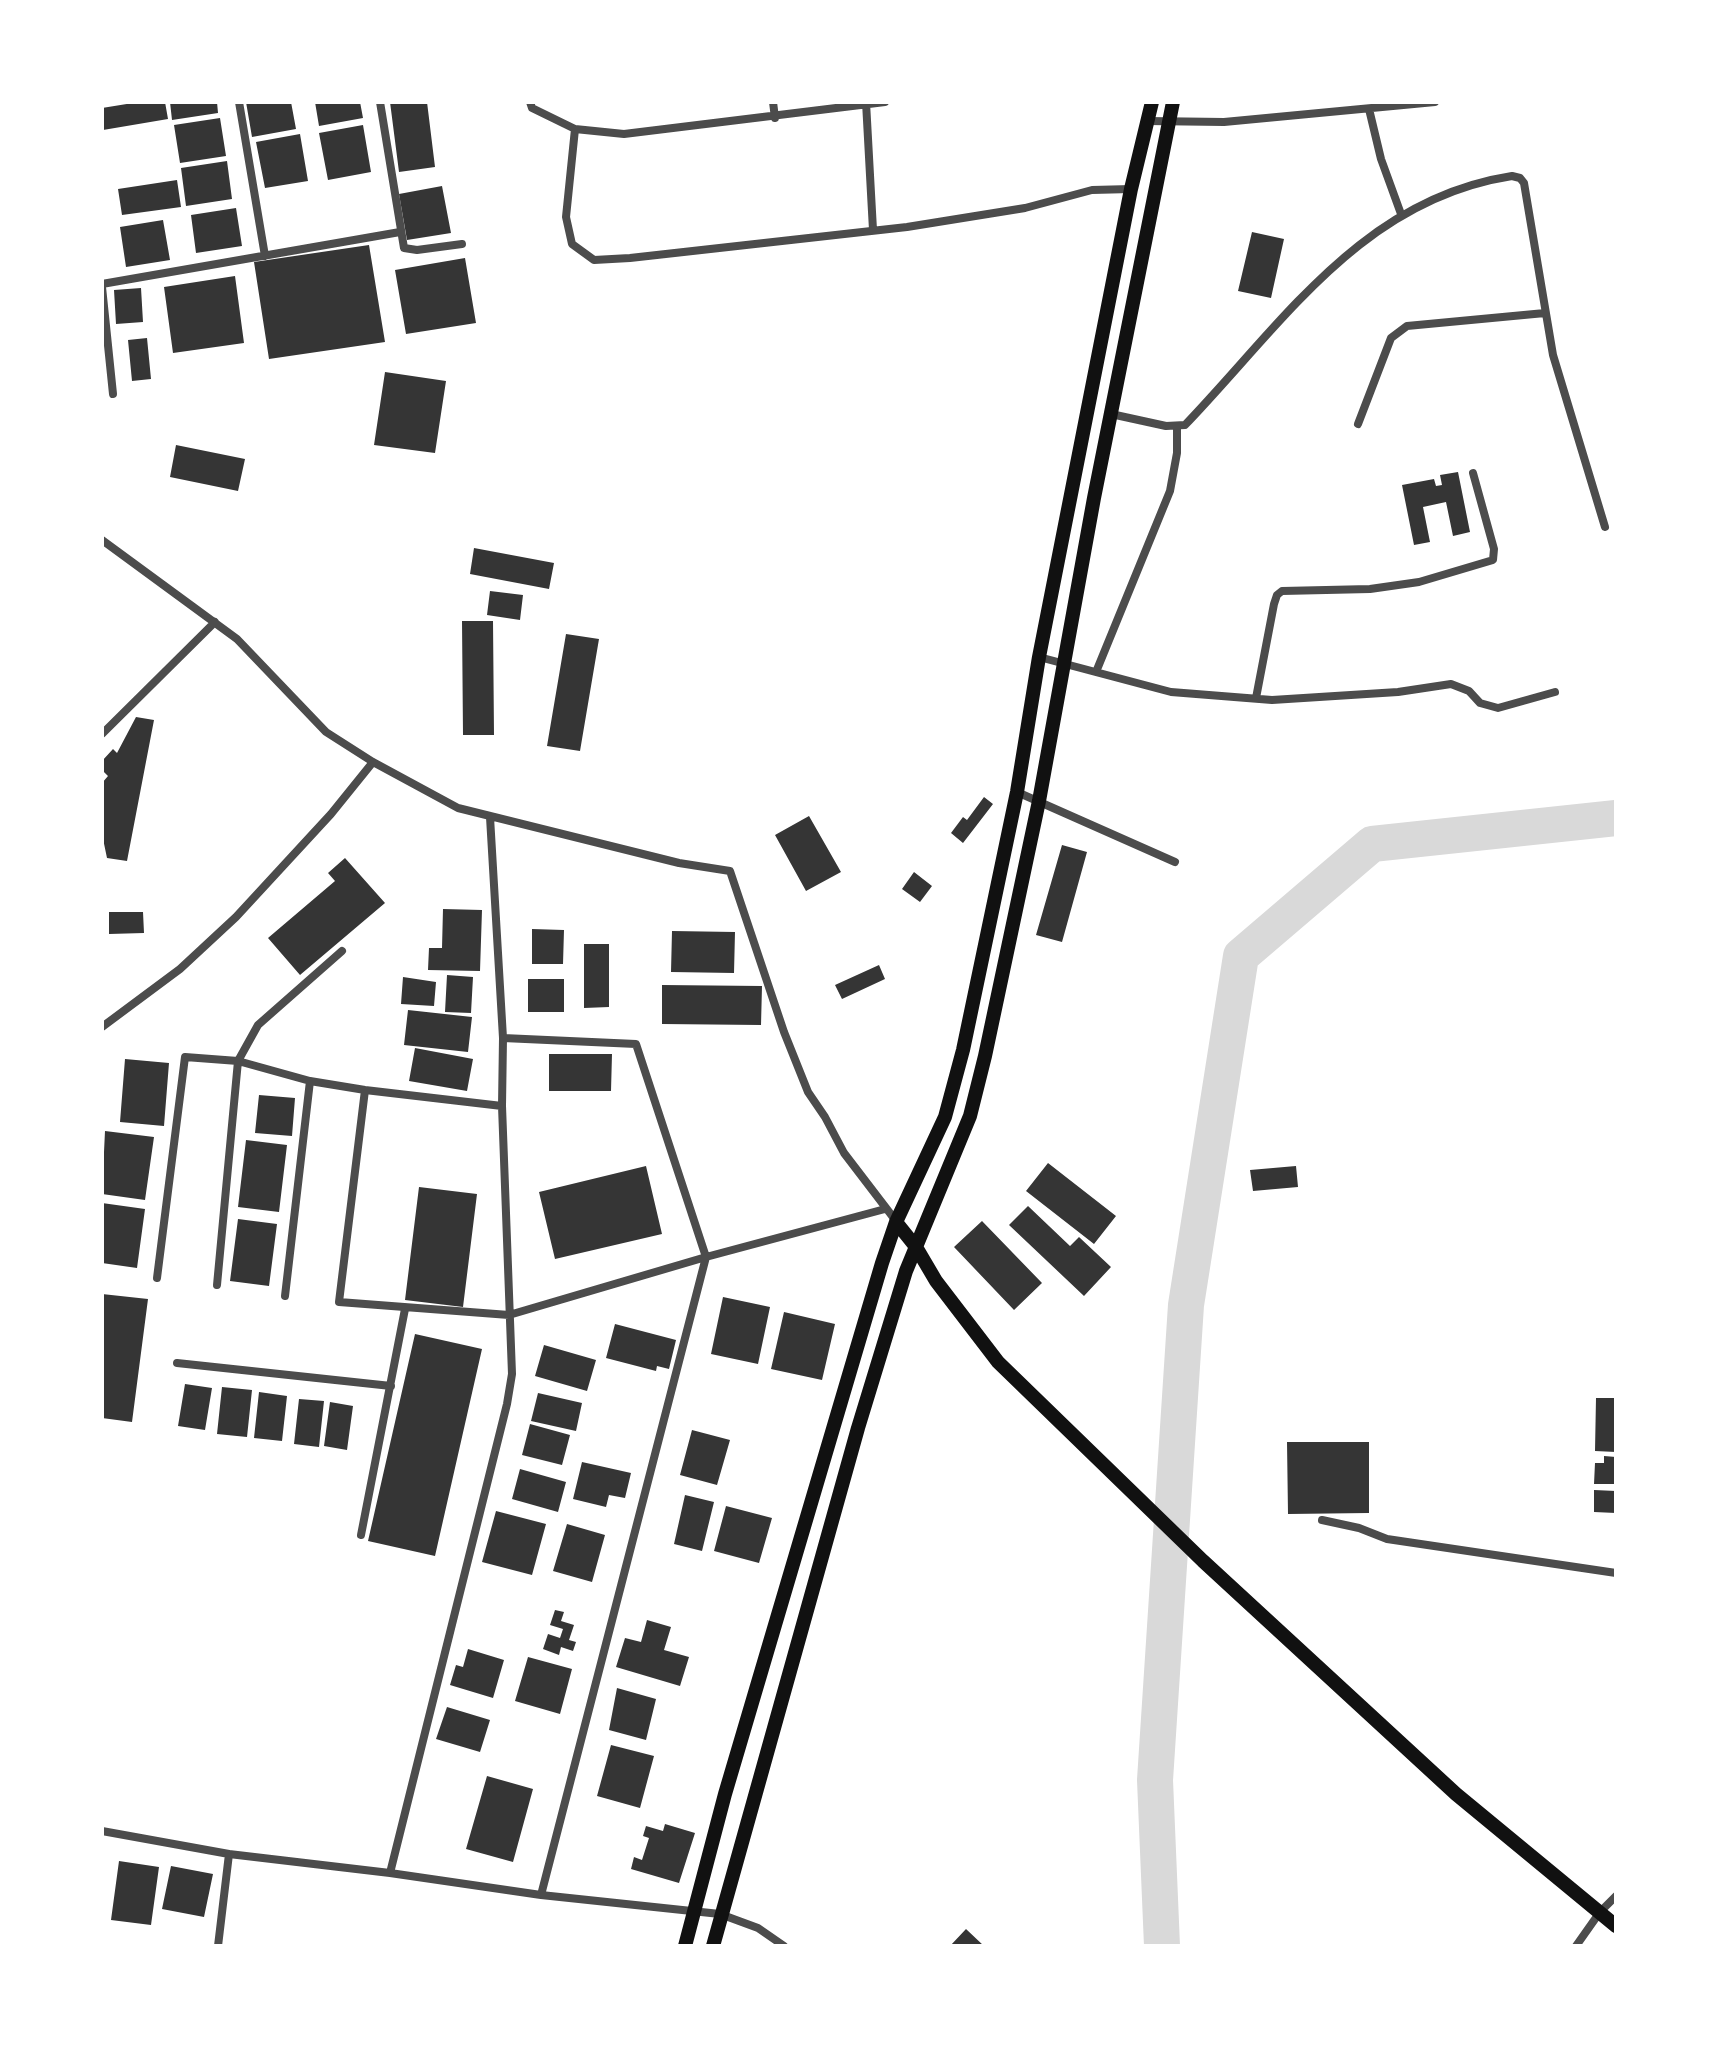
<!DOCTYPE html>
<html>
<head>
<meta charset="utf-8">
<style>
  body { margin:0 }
  #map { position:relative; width:1718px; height:2048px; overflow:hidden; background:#fff; font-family:"Source Sans 3",sans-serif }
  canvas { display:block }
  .frame { position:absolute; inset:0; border:104px solid #fff; pointer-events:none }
</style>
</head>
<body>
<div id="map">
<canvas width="1718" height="2048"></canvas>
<div class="frame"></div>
</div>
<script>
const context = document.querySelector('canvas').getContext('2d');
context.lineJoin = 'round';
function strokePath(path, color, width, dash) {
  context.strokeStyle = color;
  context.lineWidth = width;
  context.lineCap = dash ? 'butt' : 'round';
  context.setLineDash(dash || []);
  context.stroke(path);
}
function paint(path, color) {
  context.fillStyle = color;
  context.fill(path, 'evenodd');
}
strokePath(new Path2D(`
  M1162,1946L1155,1780L1186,1305L1241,956L1372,844L1616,818`), '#d9d9d9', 36);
paint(new Path2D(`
  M139,102H165L168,119L103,130L102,108Z
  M170,102H217L218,113L172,120Z
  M246,102H291L296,129L252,137Z
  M315,102H360L363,118L319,126Z
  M390,102H427L435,167L399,172Z
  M220,118L226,156L180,163L174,125Z
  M363,125L371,172L328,180L319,133Z
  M300,134L308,181L265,188L256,142Z
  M227,161L232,199L186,206L181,168Z
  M177,180L181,207L122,215L118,189Z
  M442,186L451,233L407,240L399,194Z
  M236,208L242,246L196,253L191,215Z
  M163,220L170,260L126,267L120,227Z
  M1252,232L1284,239L1271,298L1238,291Z
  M369,245L385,342L269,359L254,262Z
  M465,258L476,323L406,334L395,270Z
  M235,276L244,343L173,353L164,287Z
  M141,288L143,322L116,324L114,290Z
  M147,338L151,379L132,381L128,340Z
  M385,372L446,381L435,453L374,445Z
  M176,445L245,459L238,491L170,477Z
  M1458,472L1470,532L1453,536L1446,502L1423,507L1430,542L1414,545L1402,485L1434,479L1436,486L1442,485L1440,475Z
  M474,548L554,563L549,589L470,574Z
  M490,591L523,595L520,620L487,615Z
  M462,621H493L494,735H463Z
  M566,634L599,639L580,751L547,746Z
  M136,717L154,720L127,861L107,858L102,834V783L108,776L102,770V761L113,749L117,753Z
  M984,797L993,804L963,843L951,833L963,817L967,820Z
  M809,816L841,872L806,891L775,835Z
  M1062,845L1087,852L1062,942L1036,935Z
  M345,858L385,903L300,975L268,938L335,881L328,873Z
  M914,872L932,886L920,902L902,889Z
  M443,909L482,910L480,971L428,970L429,948H442Z
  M109,912H143L144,933L109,934Z
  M532,929L564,930L563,964H532Z
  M672,931L735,932L734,973L671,972Z
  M584,944H609V1007L584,1008Z
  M879,965L885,979L842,999L835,985Z
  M447,975L473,977L471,1013L445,1012Z
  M403,977L436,982L434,1006L401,1004Z
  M528,979H564V1012H528Z
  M662,985L762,986L761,1025L662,1024Z
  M408,1010L472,1017L468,1052L404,1045Z
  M415,1048L473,1059L467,1091L409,1081Z
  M549,1054H612L611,1091H549Z
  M125,1059L169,1063L164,1126L120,1122Z
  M259,1095L295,1098L292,1136L255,1133Z
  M105,1131L154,1137L145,1200L102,1194Z
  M246,1140L287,1145L279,1212L238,1207Z
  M1048,1163L1116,1216L1094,1244L1026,1191Z
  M646,1166L662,1234L555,1259L539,1192Z
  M1296,1166L1298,1187L1253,1191L1250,1170Z
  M419,1187L477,1194L463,1307L405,1300Z
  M102,1203L145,1209L137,1268L102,1263Z
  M1028,1206L1070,1246L1079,1237L1111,1267L1084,1296L1009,1225Z
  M238,1219L277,1224L269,1286L230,1281Z
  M982,1221L1042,1283L1014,1310L954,1247Z
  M102,1294L148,1299L132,1422L102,1418Z
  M723,1297L770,1307L758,1364L711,1354Z
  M784,1312L835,1324L822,1380L771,1369Z
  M615,1324L676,1340L669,1369L657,1366L656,1371L606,1358Z
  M415,1334L482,1349L435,1556L368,1541Z
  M544,1345L596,1360L587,1391L535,1376Z
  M185,1384L212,1388L205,1430L178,1426Z
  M222,1387L252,1390L247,1437L217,1434Z
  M259,1392L287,1396L282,1441L254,1438Z
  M538,1393L582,1403L576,1431L531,1421Z
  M1596,1398H1616V1452L1595,1451Z
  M299,1399L324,1401L319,1447L294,1444Z
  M330,1402L353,1406L347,1450L324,1446Z
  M530,1424L570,1435L562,1465L522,1455Z
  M692,1430L730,1440L717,1485L680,1475Z
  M1287,1442H1369V1513L1288,1514Z
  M1604,1456L1616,1457V1484H1594L1595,1463H1604Z
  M582,1462L631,1473L625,1498L609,1495L606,1507L573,1499Z
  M520,1469L566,1482L558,1512L512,1499Z
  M1594,1490L1616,1491V1513L1594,1512Z
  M685,1495L714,1502L702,1551L674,1544Z
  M726,1506L772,1518L759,1563L714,1551Z
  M496,1511L546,1524L532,1575L482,1562Z
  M567,1524L605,1535L592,1582L553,1571Z
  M555,1610L564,1612L561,1621L574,1625L569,1640L576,1642L573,1651L561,1647L559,1655L543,1649L548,1634L560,1638L563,1629L550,1625Z
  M647,1620L671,1627L664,1650L689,1657L680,1686L616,1667L625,1638L641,1642Z
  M468,1649L504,1660L493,1698L450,1685L456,1665L463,1667Z
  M528,1657L572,1669L560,1714L515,1701Z
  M617,1688L656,1699L646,1740L609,1730Z
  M447,1707L490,1720L480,1752L436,1739Z
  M611,1745L654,1756L640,1808L597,1796Z
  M487,1776L533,1789L513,1862L466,1849Z
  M665,1824L695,1833L679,1883L631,1869L634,1857L642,1860L649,1838L643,1836L646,1826L663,1831Z
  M119,1861L159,1867L151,1925L111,1920Z
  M171,1866L213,1874L204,1917L162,1909Z
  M966,1929L984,1946H950Z`), '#353535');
strokePath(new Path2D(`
  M239,102L265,256
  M380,102L404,248L417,250L462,244
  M530,102L532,108L575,129L624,134L885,102
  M773,102L775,118
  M866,102L873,230
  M1369,109L1381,159L1401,214
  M1147,121L1224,122L1435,102
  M575,129L566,217L572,244L594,260L630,258L907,227L1025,208L1092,190L1131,189
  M102,284L400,232
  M102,287L113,394
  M1111,414L1166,426L1185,425C1283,323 1362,199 1512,176L1520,178L1524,183L1553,355L1605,527
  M1358,424L1391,338L1407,326L1545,313
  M102,540L237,639L326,732L373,762L458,808L679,863L730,871L784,1032L808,1092L825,1117L844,1153L896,1221
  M1039,657L1171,692L1272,700L1398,692L1451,684L1469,691L1480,703L1498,708L1555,692
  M1096,672L1170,491L1177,453V427
  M1256,698L1274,604L1277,595L1282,591L1370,589L1419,582L1493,560L1494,549L1473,473
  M102,734L215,622
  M1017,792L1175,862
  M490,817L503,1038L502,1106L512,1374L507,1404L390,1873L541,1895L720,1914L758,1928L784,1946
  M102,1027L180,969L236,917L331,814L373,762
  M365,1090L339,1302L509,1315L706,1257L636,1044L503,1038
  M157,1278L185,1057L238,1061L310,1081L365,1090L502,1106
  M217,1285L238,1061L258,1025L342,951
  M285,1296L310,1081
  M177,1363L391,1386
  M1322,1520L1359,1528L1387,1539L1616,1573
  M361,1535L405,1309
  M102,1831L229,1854
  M541,1895L706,1257L885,1209
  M218,1946L229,1854L390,1873
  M1576,1946L1600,1912L1616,1896`), '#4c4c4c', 8);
strokePath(new Path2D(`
  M896,1222L916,1247L936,1281L998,1362L1203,1561L1456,1794L1616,1926
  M685,1946L725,1794L882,1263L896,1222L945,1117L963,1050L1017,792L1039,657L1131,189L1152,102
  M713,1946L858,1428L906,1271L970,1116L985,1056L1039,801L1094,498L1173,102`), '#111', 14);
</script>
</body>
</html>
